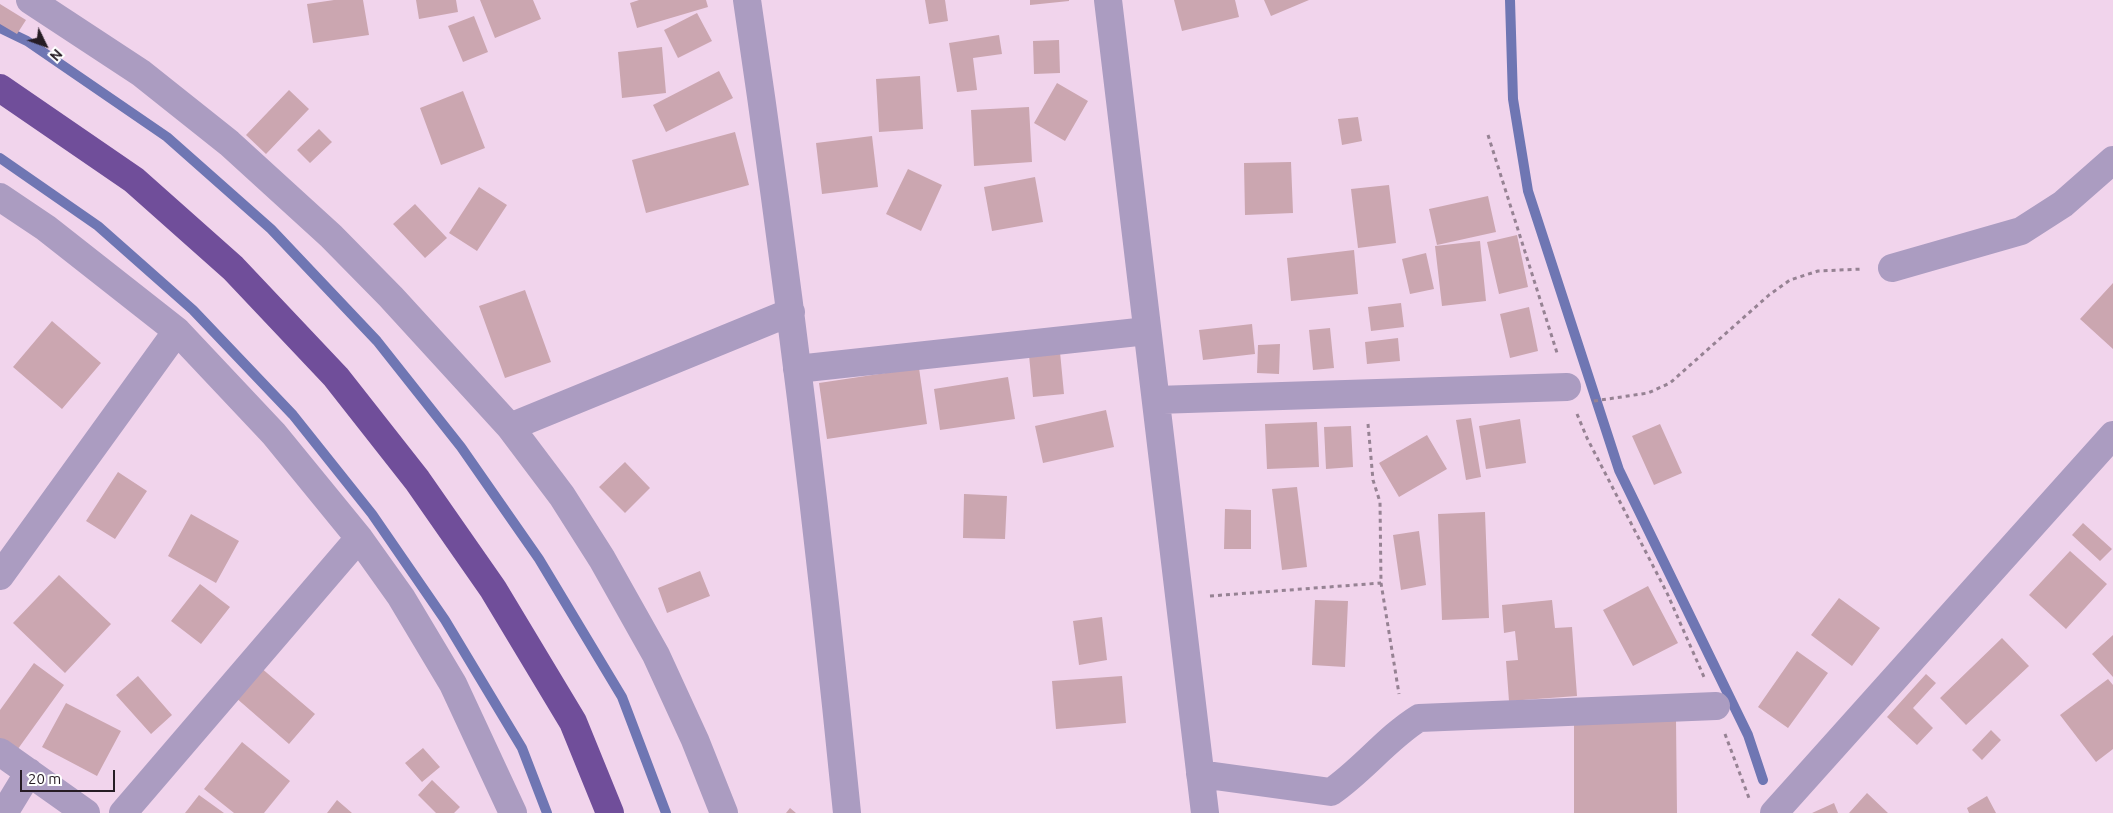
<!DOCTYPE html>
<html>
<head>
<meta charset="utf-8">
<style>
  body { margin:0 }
  #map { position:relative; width:2113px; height:813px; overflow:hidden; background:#f1d4ec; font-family:Ubuntu,sans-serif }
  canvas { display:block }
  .north { position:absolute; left:20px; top:20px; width:50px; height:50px; -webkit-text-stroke:4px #fff; paint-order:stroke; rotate:132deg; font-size:14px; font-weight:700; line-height:20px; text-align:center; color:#261c24 }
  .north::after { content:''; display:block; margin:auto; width:18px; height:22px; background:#261c24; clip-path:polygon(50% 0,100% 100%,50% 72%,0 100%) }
  .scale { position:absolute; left:20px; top:770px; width:95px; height:22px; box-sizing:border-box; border:2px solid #261c24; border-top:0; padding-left:6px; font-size:15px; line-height:18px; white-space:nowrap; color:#261c24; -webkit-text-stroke:4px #fff; paint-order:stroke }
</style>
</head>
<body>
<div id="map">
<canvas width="2113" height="813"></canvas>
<div class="north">N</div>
<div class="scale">20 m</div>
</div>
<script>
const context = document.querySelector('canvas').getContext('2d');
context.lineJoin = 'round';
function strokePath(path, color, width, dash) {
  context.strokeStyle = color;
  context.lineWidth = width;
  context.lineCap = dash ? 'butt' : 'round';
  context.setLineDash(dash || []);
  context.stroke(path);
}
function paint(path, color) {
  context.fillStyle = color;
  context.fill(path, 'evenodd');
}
strokePath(new Path2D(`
  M1510,0L1513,99L1528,191L1619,470L1748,735L1763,780
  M0,28L27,41L167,137L271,229L377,341L461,447L539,559L622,697L666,813
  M0,158L98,226L193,310L293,415L372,514L445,620L522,748L547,813`), '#6f76b3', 10);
paint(new Path2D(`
  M334,0H363L369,35L313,43L307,4Z
  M416,0H456L458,12L419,19Z
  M480,0H533L541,19L495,38Z
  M639,0H706L708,7L637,28L630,3Z
  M925,0H945L948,21L929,24Z
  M1030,0H1069V1L1030,5Z
  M1174,0H1235L1239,17L1182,31Z
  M1264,0H1309L1271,16Z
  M0,4L26,20L17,34L0,24Z
  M697,13L712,41L678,58L664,30Z
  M474,16L488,52L463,62L448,26Z
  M999,35L1002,54L973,58L977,90L957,92L949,43Z
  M1059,40L1060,73L1034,74L1033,41Z
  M662,47L666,93L622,98L618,52Z
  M719,71L733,98L666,132L653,105Z
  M920,76L923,129L879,132L876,79Z
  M1057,83L1088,101L1065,141L1034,123Z
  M289,90L309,109L266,154L246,135Z
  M463,91L485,148L441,165L420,108Z
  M1029,107L1032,162L974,166L971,110Z
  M1358,117L1362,141L1342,145L1338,119Z
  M319,129L332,142L310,163L297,150Z
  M735,132L749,185L646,213L632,160Z
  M872,136L878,187L822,194L816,143Z
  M1291,162L1293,213L1245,215L1244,163Z
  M908,169L942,185L921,231L886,214Z
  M1035,177L1043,222L992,231L984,187Z
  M1389,185L1396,243L1358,248L1351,189Z
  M479,187L507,205L477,251L449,233Z
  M1488,196L1496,232L1437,245L1429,209Z
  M415,204L447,238L425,258L393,224Z
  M1517,235L1528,287L1499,294L1487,242Z
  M1480,241L1486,301L1442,306L1435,246Z
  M1354,250L1358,294L1291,301L1287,258Z
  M1426,253L1434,289L1410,294L1402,259Z
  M2113,283V349L2080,319Z
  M525,290L551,362L505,378L479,306Z
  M1401,303L1404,327L1371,331L1368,307Z
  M1529,307L1538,351L1510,358L1500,314Z
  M52,321L101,363L62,409L13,367Z
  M1252,324L1255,354L1203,360L1199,330Z
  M1330,328L1334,368L1313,370L1309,330Z
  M1398,338L1400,361L1367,364L1365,342Z
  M1280,344L1279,374L1257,373L1258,345Z
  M1060,352L1064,394L1033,397L1029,355Z
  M919,368L927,424L827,439L819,383Z
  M1008,377L1015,419L940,430L934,389Z
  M1106,410L1114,447L1043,463L1035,426Z
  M1471,418L1481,477L1466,480L1456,420Z
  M1520,419L1526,463L1486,469L1479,426Z
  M1317,422L1319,467L1267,469L1265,424Z
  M1660,424L1682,473L1654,485L1632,436Z
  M1351,426L1353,467L1326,469L1324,427Z
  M1427,435L1447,469L1399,497L1379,463Z
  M625,462L650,488L625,513L599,487Z
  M118,472L147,491L115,539L86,521Z
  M1297,487L1307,567L1282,570L1272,489Z
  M964,494L1007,496L1005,539L963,538Z
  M1225,509L1251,510V549H1224Z
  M1485,512L1489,618L1442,620L1438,514Z
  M191,514L239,541L216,583L168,556Z
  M2083,523L2112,549L2100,561L2072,535Z
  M1419,531L1426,585L1401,590L1393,535Z
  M2070,551L2107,584L2066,629L2029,595Z
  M700,571L710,596L667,613L658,588Z
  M59,575L111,624L65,673L13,623Z
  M200,584L230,607L201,644L171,621Z
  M1648,586L1678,643L1633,666L1603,610Z
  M1839,598L1880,628L1852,666L1811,635Z
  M1315,600L1348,601L1345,667L1312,665Z
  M1552,600L1555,628L1572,627L1577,696L1509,701L1506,661L1518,660L1515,631L1504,633L1502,605Z
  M1102,617L1107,660L1079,665L1073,621Z
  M2113,635V677L2092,654Z
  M2002,638L2029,666L1966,725L1940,698Z
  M1797,651L1828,673L1788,728L1758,707Z
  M34,663L64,685L15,753L0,742V710Z
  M260,667L315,714L289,744L235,697Z
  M1926,674L1936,683L1913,708L1933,728L1917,745L1887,717Z
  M138,676L172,715L151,734L116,695Z
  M1122,676L1126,723L1056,729L1052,681Z
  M2108,679L2113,685V749L2096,762L2060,715Z
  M66,703L121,731L97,776L42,747Z
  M1676,720L1677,813H1574V722Z
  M1991,730L2001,740L1982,760L1972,750Z
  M242,742L290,781L264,813H234L204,789Z
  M423,748L440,767L422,782L405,763Z
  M432,780L460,807L454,813H436L418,795Z
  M1867,793L1888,813H1849Z
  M199,795L224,813H185Z
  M1987,796L1996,813H1969L1967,808Z
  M337,800L352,813H327Z
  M1834,803L1838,813H1812Z
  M790,808L796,813H786Z`), '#cba6b0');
strokePath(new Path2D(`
  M1488,135L1558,356
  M1594,401L1648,393L1670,383L1769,295L1790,280L1818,271L1863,269
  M1577,414L1587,438L1667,593L1704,677
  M1368,424L1373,480L1380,502L1381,583L1399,694
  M1210,596L1381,583
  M1725,734L1749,798`), '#968293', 3, [4, 4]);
strokePath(new Path2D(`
  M30,0L141,73L229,143L331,236L391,297L510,427L562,496L602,559L656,655L695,740L724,813
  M747,0C787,270 820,541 847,813
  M1108,0L1205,813
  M0,197L46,228L177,331L274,434L359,538L401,597L453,684L513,813
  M1892,268L2021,231L2063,204L2113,160
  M797,369L1147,331
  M1156,400L1567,387
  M510,427L791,312
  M0,576L177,331
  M0,752L86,813
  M1200,774L1331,792C1363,770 1387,738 1419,718L1716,706
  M4,813L29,772
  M123,813L359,538
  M1774,813L2113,435`), '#ab9cc1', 28);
strokePath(new Path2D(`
  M0,88L134,180L233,268L336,377L417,480L493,589L573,722L610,813`), '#704e9a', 28);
</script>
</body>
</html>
